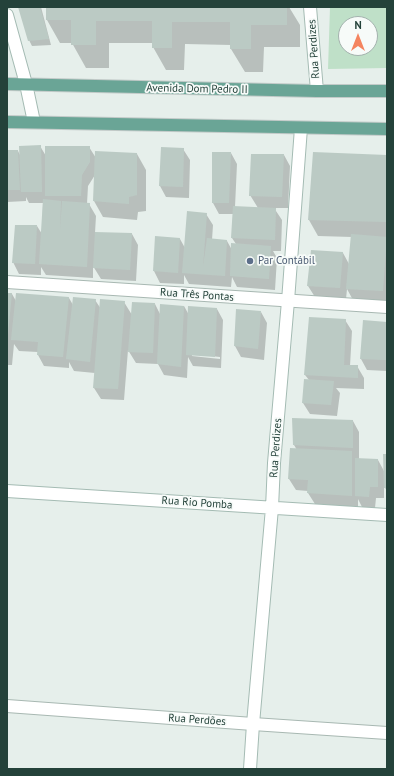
<!DOCTYPE html>
<html>
<head>
<meta charset="utf-8">
<style>
  body { margin:0 }
  #map { position:relative; width:394px; height:776px; overflow:hidden; background:#e6efeb; font-family:"PT Sans",sans-serif }
  canvas { display:block }
  .frame { position:absolute; inset:0; border:8px solid #24423a; pointer-events:none }
  .north { position:absolute; left:338px; top:16px; width:40px; height:40px; box-sizing:border-box; background:#f7fbf9; border:1px solid #a3b1ad; border-radius:50%; rotate:0deg; font-size:11px; font-weight:700; line-height:16px; text-align:center; color:#24423a }
  .north::after { content:''; display:block; margin:auto; width:14px; height:18px; background:#f4845f; clip-path:polygon(50% 0,100% 100%,50% 72%,0 100%) }
</style>
</head>
<body>
<div id="map">
<canvas width="394" height="776"></canvas>
<div class="frame"></div>
<div class="north">N</div>
</div>
<script>
const context = document.querySelector('canvas').getContext('2d');
context.lineJoin = 'round';
function paint(path, color) {
  context.fillStyle = color;
  context.fill(path, 'evenodd');
}
function strokePath(path, color, width, dash) {
  context.strokeStyle = color;
  context.lineWidth = width;
  context.lineCap = dash ? 'butt' : 'round';
  context.setLineDash(dash || []);
  context.stroke(path);
}
function write(font, color, halo, rows, align = 'center') {
  context.font = font + ' "PT Sans",sans-serif';
  context.lineWidth = 3.5;
  context.setLineDash([]);
  context.textBaseline = 'middle';
  context.strokeStyle = halo;
  context.fillStyle = color;
  for (const [text, x, y, turn = 0] of rows) {
    context.save();
    context.translate(x, y);
    context.rotate((+turn || 0) * Math.PI / 180);
    context.textAlign = isNaN(turn) ? turn : align;
    if (halo) context.strokeText(text, 0, 0);
    context.fillText(text, 0, 0);
    context.restore();
  }
}
paint(new Path2D(`
  M330,7H387V68L328,69ZM346,24H370V48H346Z`), '#bfe0c8');
paint(new Path2D(`
  M19,7H41L51,45L32,46L29,40Z
  M47,7H289L300,25V47H264L263,72H245L231,49V45L185,44L184,70H166L153,47V43H109V68H86L72,43H60L47,20Z
  M40,146L46,156L89,147L96,158L137,154L146,170V211L138,212L137,220L103,217L94,201L95,175L88,186L87,204H89L96,216L95,233L132,234L138,245L136,281L101,279L93,266V278L46,275L41,267V275L19,274L13,262L37,226L42,234L43,203H29L26,197V201L7,202V151H18L21,157Z
  M183,149L190,160L189,198L166,197L160,186Z
  M231,153L237,164L235,207L258,208L250,195L284,155L290,166L288,208H274L282,220L281,251H273L277,258L275,290L237,287L232,277L231,287L189,284L184,275V284L160,283L154,271L156,237L180,239L185,248L206,214L213,225L212,240L227,241L232,250L236,244L232,238L233,214H219L213,203Z
  M387,156V302L353,300L347,289L346,299L315,297L308,286L312,251L343,253L349,264L352,237L318,236L309,220Z
  M7,294H12L16,301L69,298L73,305L95,300L101,309L124,302L132,315L155,304L160,314L184,306L189,315L217,309L223,320L221,368L193,366L188,357L187,378L164,375L158,364L136,363L128,350L124,400L101,399L94,388L95,373L74,371L69,362V368L44,366L38,355V352L19,351L14,344L12,365H7ZM192,354L220,357V359L192,356Z
  M261,312L267,323L264,360L241,357L235,346Z
  M345,320L352,331L350,366H357L364,378V389L336,388L340,393L337,416L310,414L303,403L309,380L305,375Z
  M364,321L387,323V371L367,370L361,359Z
  M353,421L359,432V459L378,460L384,471L387,455V491L384,486V498H376L375,508L362,507L358,499V507L315,504L308,493V491L296,490L289,479L297,450L294,445Z`), '#0003');
paint(new Path2D(`
  M18,7H40L49,39L28,41Z
  M46,7H287V25H251V49H230V22H172V48H152V21H96V45H71V20H46Z
  M41,145L42,192H21L19,146Z
  M45,146H90V162L82,175L81,196H45Z
  M161,147L184,148L183,187L159,186Z
  M7,150H18L20,190H7Z
  M95,151L137,153V195L129,197V204L93,201Z
  M212,152H231L229,203H212Z
  M313,152L387,155V222L308,220Z
  M251,154H284L282,197L249,196Z
  M43,199L61,201L60,231L62,201L90,203L87,267L39,264Z
  M233,206L276,208L275,240L231,238Z
  M187,211L207,213L203,267L207,238L227,240L225,276L182,273Z
  M15,225H37L35,264L12,263Z
  M95,232L132,233L130,270L93,268Z
  M351,234L387,237L383,291L346,289Z
  M155,236L180,238L178,273L153,271Z
  M231,243L271,246L269,279L230,276Z
  M311,250L343,252L340,288L307,286Z
  M7,293H12L8,334H7Z
  M16,293L69,297L63,357L37,355L38,342L11,340Z
  M73,297L96,299L90,362L66,359Z
  M100,299L125,301L118,389L93,388Z
  M132,302L155,303L153,353L128,352Z
  M160,304L184,306L181,367L157,364Z
  M188,306L217,308L215,357L186,355Z
  M236,309L261,311L258,349L234,346Z
  M309,317L346,319L344,365H358V378L304,375Z
  M363,320L387,322L386,360L360,359Z
  M304,379L334,381L331,405L302,403Z
  M292,418L353,420V448L293,445Z
  M290,448L352,451V496L307,493L308,480L288,479Z
  M383,454H387V488H384Z
  M355,458L378,459V487H370L369,497L355,496Z`), '#bbcac4');
const street = new Path2D(`
  M7,282L387,307
  M7,706L253,724L387,733`);
const secondary = new Path2D(`
  M310,7L317,91
  M7,15L26,84L34,122
  M7,491L387,515
  M250,769L253,724L272,508L274,463L288,301L301,128`);
const primary = new Path2D(`
  M7,84L317,91H387
  M7,122L387,129`);
strokePath(street, '#a8b8b2', 14);
strokePath(secondary, '#a4bbb3', 14);
strokePath(primary, '#c2cac8', 14);
strokePath(street, '#fff', 12);
strokePath(secondary, '#fff', 12);
strokePath(primary, '#6aa596', 12);
for (const [x, y, r, color] of [
  [250,261,4,"#5c6f8a"]
]) {
  const dot = new Path2D();
  dot.arc(x, y, r, 0, 2 * Math.PI);
  context.fillStyle = color;
  context.fill(dot);
  strokePath(dot, '#f7fbf9', 1.5);
}
write('11px', '#24423a', '#f7fbf9', [
  ["Rua Perdizes",314,49,-94],
  ["Avenida Dom Pedro II",197,89,1],
  ["Rua Três Pontas",197,295,4],
  ["Rua Perdizes",276,448,-86],
  ["Rua Rio Pomba",197,503,4],
  ["Rua Perdões",197,720,4]
]);
write('11px', '#4e5e75', '#f7fbf9', [
  ["Par Contábil",258,261]
], 'left');
</script>
</body>
</html>
